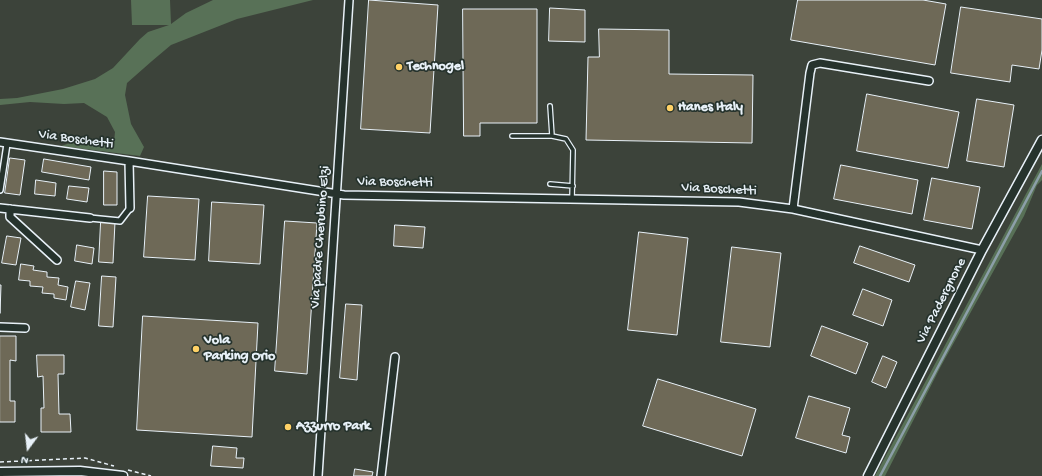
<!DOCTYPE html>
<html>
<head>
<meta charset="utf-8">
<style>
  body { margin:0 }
  #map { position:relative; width:1042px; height:476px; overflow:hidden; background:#3c433a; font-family:"Gochi Hand",sans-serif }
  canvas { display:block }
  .north { position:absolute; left:8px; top:428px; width:40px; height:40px; -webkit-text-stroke:3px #26332d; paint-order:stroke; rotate:195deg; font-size:11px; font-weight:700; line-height:16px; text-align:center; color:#e8f1f8 }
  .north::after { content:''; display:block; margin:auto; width:14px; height:18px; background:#e8f1f8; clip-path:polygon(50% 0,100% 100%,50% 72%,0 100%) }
</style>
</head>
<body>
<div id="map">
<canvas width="1042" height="476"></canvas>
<div class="north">N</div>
</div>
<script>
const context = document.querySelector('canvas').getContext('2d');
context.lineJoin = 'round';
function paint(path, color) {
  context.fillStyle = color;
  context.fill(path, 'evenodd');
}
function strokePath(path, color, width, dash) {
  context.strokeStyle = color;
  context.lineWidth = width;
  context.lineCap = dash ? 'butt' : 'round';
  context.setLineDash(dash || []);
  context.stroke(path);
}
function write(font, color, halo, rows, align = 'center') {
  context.font = font + ' "Gochi Hand",sans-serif';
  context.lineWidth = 3.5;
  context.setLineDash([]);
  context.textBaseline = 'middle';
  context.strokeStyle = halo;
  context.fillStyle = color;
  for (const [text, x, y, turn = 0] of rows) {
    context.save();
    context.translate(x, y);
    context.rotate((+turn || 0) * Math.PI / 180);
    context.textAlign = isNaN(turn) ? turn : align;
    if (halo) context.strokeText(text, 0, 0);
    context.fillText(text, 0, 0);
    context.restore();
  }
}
paint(new Path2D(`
  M131,0H170L171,24L186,13L213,0H313L237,19L171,45L152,61L127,83L125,95L131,124L144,147L140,156L61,146L73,142L100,145L114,142L115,132L107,117L84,103L64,104L30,102L0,105V99L17,98L63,89L95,79L113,68L140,39L148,32L169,25H132Z
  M1042,164V180L1037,185L1024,216L941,366L885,476H875Z`), '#587157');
strokePath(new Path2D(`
  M880,476L1042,171`), '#8c9fa8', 2.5);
const building = new Path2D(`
  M369,0L438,5L430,133L361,129Z
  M798,0H923L946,4L935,65L791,40Z
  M961,7L1042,19V50L1039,69L1012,65L1010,82L951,73Z
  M550,8L585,10V42L549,41Z
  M463,9H537V123H480V136H464Z
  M599,29L669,30V74L753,75L752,143L586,140L588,57H599Z
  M867,94L959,112L948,168L857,151Z
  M977,99L1014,105L1004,167L967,161Z
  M10,158L25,160L20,195L5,193Z
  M44,159L91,167L89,180L42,172Z
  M841,165L918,180L912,214L834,199Z
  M104,171L117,172V205H104Z
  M932,178L980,187L972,229L924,220Z
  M36,180L56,183L55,196L35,194Z
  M69,186L89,188L87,202L67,199Z
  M148,196L199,199L195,260L144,257Z
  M212,202L264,205L260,264L209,261Z
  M285,221L317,223L307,374L275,371Z
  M101,222H115L113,263L99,262Z
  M395,225L425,227L423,248L394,246Z
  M639,232L688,238L677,335L628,330Z
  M7,236L21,238L16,265L2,263Z
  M77,245L94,248L92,264L75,261Z
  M860,246L915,265L909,282L854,263Z
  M732,247L781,253L770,347L721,342Z
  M21,264L34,266L33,270L47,272V277L59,278L58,285L68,287L66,300L54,298V294L42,293L43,287L30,286V281L19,280Z
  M102,276L116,277L113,327L99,326Z
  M76,281L90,283L85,310L71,307Z
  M0,285H1L0,313Z
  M863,289L892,300L883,326L853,315Z
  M346,304L362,305L357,380L340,378Z
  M143,316L258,323L252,437L137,430Z
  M822,326L868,343L856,374L811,356Z
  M0,336H16V361L10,360V401H15V422H0Z
  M37,355H64V374H58L59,414H70L71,432H41V408H44L43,376L38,377Z
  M883,356L897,362L886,388L872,382Z
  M658,379L756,409L742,456L643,426Z
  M809,396L850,408L842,435L850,437L846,453L796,438Z
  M213,446L237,448L236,458H244L243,468L211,466Z
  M355,469L373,472L372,476H354Z`);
paint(building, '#6e6957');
strokePath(building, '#e8f1f8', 1);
const service = new Path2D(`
  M550,106L552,136
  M512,136H552L566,139L573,150L572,199
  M550,184L573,186`);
const pedestrian = new Path2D(`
  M0,190L7,144
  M90,218L120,221L130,208`);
const minor = new Path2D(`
  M0,142L129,161L344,195L739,202L793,209L982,250
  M129,161L130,208
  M0,208L90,218
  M10,209V217L57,260
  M793,209L810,73L812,65L820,63L929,81
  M0,327L25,328
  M318,476L349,0
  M381,476L395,357`);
const tertiary = new Path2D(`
  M0,472L80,471L123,476
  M868,476L982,250L1042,140`);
strokePath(service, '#e8f1f8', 6);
strokePath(pedestrian, '#e8f1f8', 8);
strokePath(minor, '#e8f1f8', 10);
strokePath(tertiary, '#e8f1f8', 11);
strokePath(new Path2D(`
  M0,462L85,458L114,466
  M128,470L151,476`), '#e8f1f8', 1.5, [4, 3]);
strokePath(service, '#26332d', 3.5);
strokePath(pedestrian, '#26332d', 5);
strokePath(minor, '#26332d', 7);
strokePath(tertiary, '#26332d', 8);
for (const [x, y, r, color] of [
  [399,67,4,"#ffd166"],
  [670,108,4,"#ffd166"],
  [196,349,4,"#ffd166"],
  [288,427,4,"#ffd166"]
]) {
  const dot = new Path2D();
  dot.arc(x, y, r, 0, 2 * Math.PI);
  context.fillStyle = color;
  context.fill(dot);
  strokePath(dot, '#26332d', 1.5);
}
write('bold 14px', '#e8f1f8', '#26332d', [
  ["Technogel",407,67],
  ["Hanes Italy",678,108],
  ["Vola",204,341],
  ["Parking Orio",204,357],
  ["Azzurro Park",296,427]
], 'left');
write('14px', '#e8f1f8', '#26332d', [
  ["Via Boschetti",76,140,8],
  ["Via Boschetti",395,183,1],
  ["Via Boschetti",719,190,3],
  ["Via padre Cherubino Elzi",321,237,-86],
  ["Via Padergnone",942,301,-63]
]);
</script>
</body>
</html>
